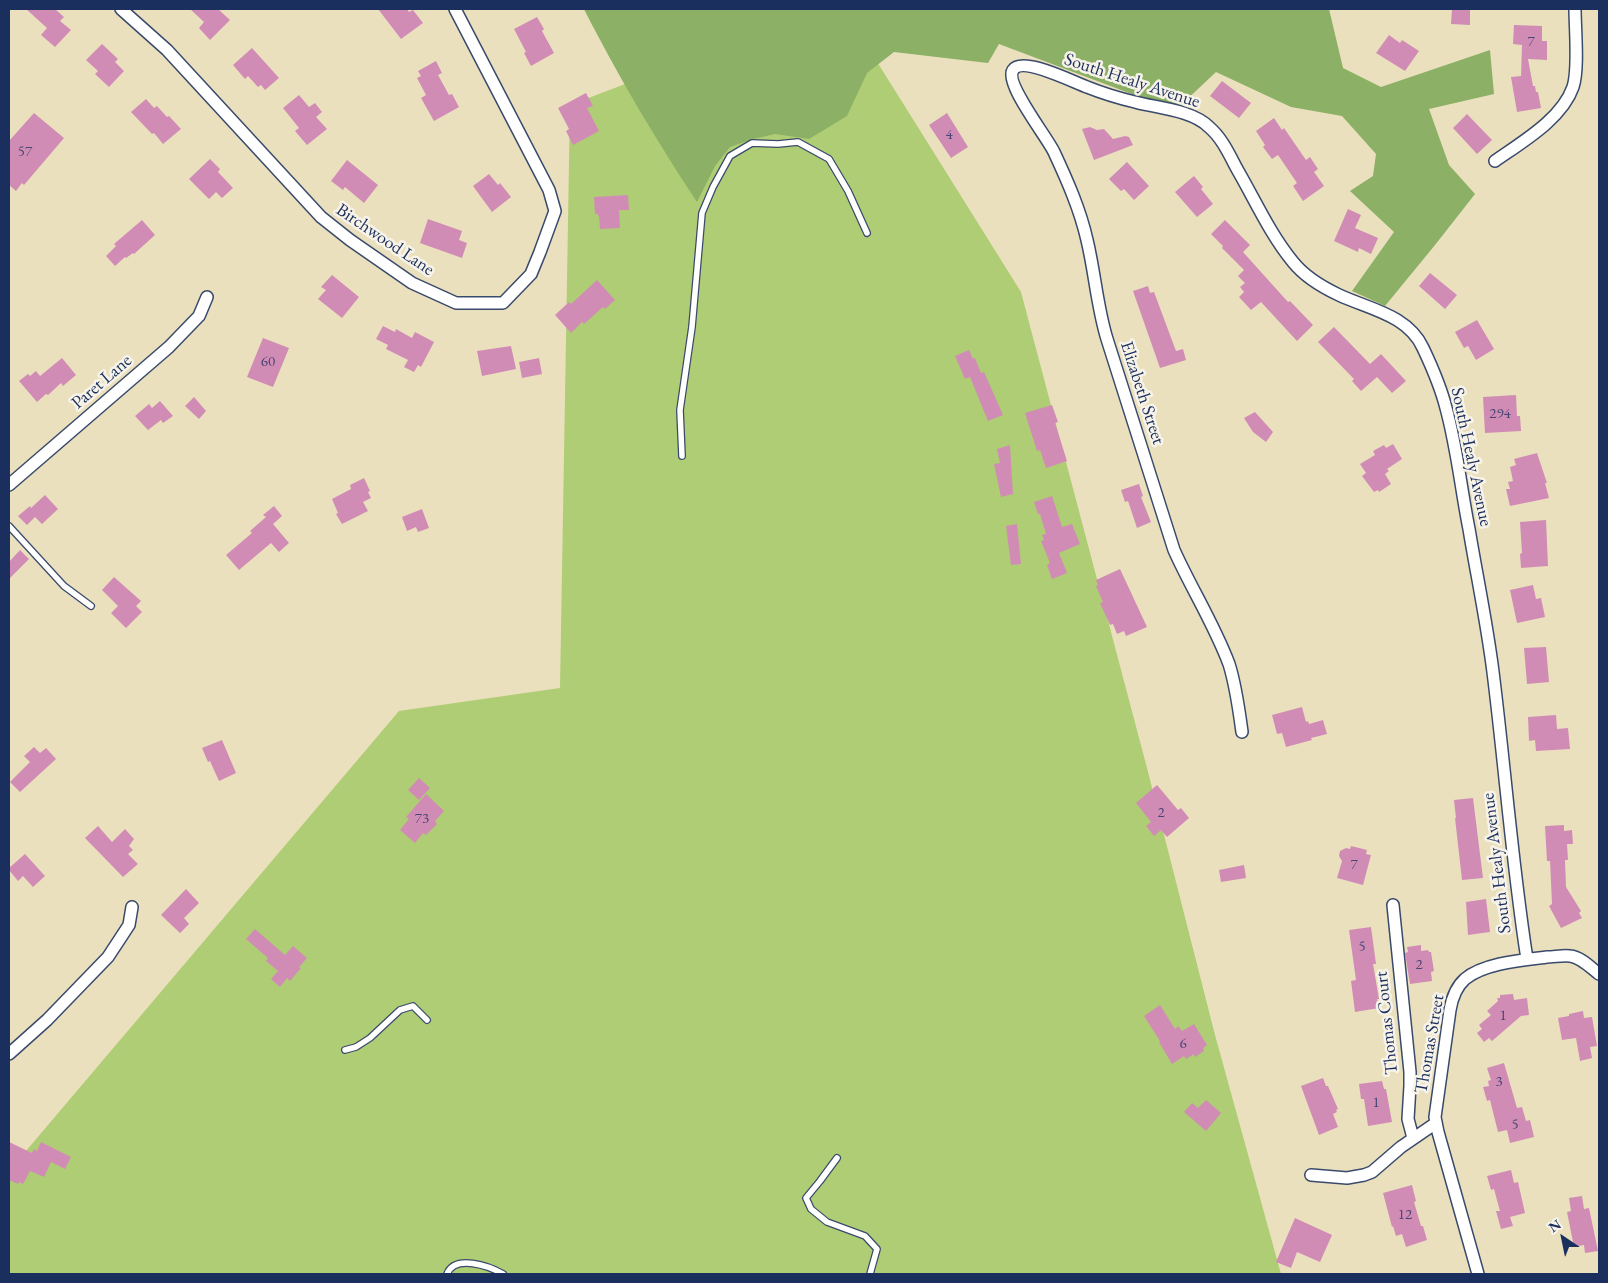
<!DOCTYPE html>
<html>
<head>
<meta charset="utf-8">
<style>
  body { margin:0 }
  #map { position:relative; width:1608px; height:1283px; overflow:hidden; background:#eae0bd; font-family:"EB Garamond",serif }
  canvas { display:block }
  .frame { position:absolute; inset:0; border:10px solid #1b2f5e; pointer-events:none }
  .north { position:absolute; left:1538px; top:1213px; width:50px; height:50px; -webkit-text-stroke:4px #f7f3e8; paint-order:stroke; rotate:326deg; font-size:14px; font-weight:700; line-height:20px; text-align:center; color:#1b2f5e }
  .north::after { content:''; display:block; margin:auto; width:18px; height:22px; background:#1b2f5e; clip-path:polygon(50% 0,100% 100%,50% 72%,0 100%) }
</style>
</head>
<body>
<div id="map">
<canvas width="1608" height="1283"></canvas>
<div class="frame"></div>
<div class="north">N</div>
</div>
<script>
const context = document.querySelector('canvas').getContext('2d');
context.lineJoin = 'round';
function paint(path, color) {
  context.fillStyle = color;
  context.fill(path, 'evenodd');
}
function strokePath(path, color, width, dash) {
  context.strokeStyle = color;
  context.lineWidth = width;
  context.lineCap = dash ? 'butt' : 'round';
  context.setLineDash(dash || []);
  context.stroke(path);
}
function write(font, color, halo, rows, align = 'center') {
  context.font = font + ' "EB Garamond",serif';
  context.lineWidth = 5;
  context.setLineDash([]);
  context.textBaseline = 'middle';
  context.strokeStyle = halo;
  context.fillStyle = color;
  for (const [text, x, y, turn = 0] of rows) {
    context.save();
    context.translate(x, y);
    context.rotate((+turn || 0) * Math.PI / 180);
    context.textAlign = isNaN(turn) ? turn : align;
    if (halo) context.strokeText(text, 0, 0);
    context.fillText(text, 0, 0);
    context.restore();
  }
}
paint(new Path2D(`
  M584,9H844L1021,292L1147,768L1215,1035L1281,1274H9V1171L399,711L560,688L570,105L804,16L593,27Z`), '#afcd74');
paint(new Path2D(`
  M584,9H1329L1343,68L1381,87L1490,50L1494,94L1429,109L1449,165L1475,194L1435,245L1385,306L1352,291L1394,232L1350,191L1373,176L1376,154L1342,116L1291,107L1216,72L1181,105L1145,99L999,44L988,63L894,52L867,73L847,116L809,139L775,134L753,139L730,147L715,166L697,202C656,140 618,76 584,9Z`), '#8bb066');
paint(new Path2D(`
  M26,9H55L64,17L60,21L71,30L55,47L41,35L47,28Z
  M190,9H218L230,20L210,40L199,28L204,22Z
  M378,9H407L409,12L413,10L423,23L401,39Z
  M1452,9H1470V25L1451,24Z
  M537,17L544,29L542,31L554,53L531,66L524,53L526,52L514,29Z
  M1514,25L1542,26V41H1547V60L1528,59L1533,86H1535L1536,92H1538L1541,108L1517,112L1511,77L1521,76L1522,45L1513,44Z
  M1389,35L1400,43L1402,40L1419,51L1405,71L1376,53Z
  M102,44L118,59L115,62L124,71L109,87L95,74L98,71L86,60Z
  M252,48L279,78L265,90L261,85L258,87L248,76L245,79L233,65Z
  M436,61L442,73L438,75L449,95L452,94L459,107L434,121L421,98L426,95L417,78L421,76L418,71Z
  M1222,81L1251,103L1239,118L1210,96Z
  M586,93L593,106L587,108L599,131L573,145L566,131L569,129L558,108Z
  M299,95L309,107L315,103L322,112L316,117L327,129L307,145L295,131L299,128L283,108Z
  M146,99L154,108L157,106L167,117L169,116L181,129L163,144L154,133L152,134L131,112Z
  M34,113L64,138L24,185L22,183L16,191L9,185V141Z
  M947,113L968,147L951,158L929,125Z
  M1467,114L1492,140L1477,154L1453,128Z
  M1274,118L1282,130L1284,128L1306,160L1310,157L1318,169L1314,172L1324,186L1303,201L1293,186L1297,183L1278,155L1272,159L1263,147L1265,145L1256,131Z
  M1090,127L1097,130L1104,129L1113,139L1125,136L1129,137L1133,145L1094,160L1082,129Z
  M210,159L220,169L218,172L233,188L222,198L216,192L209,199L189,179Z
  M347,160L378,185L364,203L345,187L343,190L331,181Z
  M1127,162L1149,186L1134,200L1124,189L1121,191L1109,179Z
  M489,174L498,185L500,183L511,197L492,212L473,186Z
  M1194,176L1203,187L1201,189L1213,204L1197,217L1175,192Z
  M628,195L629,210H619L620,228L600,229L599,216H598V214H595L594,197Z
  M1348,209L1361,215L1355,228L1378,238L1371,254L1359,248L1358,252L1334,241Z
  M428,219L462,231L459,240L467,243L462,258L420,243Z
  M142,220L155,235L134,254L133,253L126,258L125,257L115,266L106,256L116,246L114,244Z
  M1225,220L1250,245L1243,252L1288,302L1290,301L1313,325L1297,341L1261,302L1251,310L1239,297L1244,292L1240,287L1245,283L1238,276L1244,270L1222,248L1223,246L1211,234Z
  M1430,273L1457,295L1445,309L1419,286Z
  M332,275L359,297L342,318L318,299L326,290L321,287Z
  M597,280L615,300L605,309L603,307L584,324L582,322L571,333L555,315L569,302L571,304Z
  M1148,286L1150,293L1154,292L1176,351L1183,349L1186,360L1160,368L1133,291Z
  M1477,320L1494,349L1476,360L1468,346L1464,348L1455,332Z
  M383,326L395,332L396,329L412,338L415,332L434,342L421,367L418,365L414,372L404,367L408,360L386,349L388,345L376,339Z
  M1334,327L1370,364L1381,354L1406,381L1392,393L1377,377L1361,391L1352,381L1354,379L1318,342Z
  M263,338L289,348L273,387L247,377Z
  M511,346L516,369L482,376L477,351Z
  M969,350L973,359L975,358L981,373L984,372L1003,415L988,421L970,377L965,379L955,356Z
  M62,358L76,375L63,386L61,383L48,395L46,394L37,402L19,381L28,374L30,376L36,371L40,376Z
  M539,358L542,374L522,378L519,362Z
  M1516,395L1517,416H1520L1521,431L1485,433L1483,397Z
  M194,397L206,411L199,419L185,406Z
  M160,401L173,416L163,423L161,420L148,430L135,416L149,404L152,408Z
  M1052,405L1058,422L1055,423L1067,461L1046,468L1040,450L1037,451L1025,413Z
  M1255,412L1273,432L1266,442L1253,432L1244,418Z
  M1393,444L1402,459L1387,469L1389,471L1385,474L1391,484L1379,492L1378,490L1374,492L1362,476L1366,473L1360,464L1375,455L1373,451L1384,445L1386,448Z
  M1010,445L1013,494L1001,497L994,464L1000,463L997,449Z
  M1537,453L1547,483H1545L1549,498L1510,506L1506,489H1510L1508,482L1513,481L1510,467L1516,465L1514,459Z
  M364,478L370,491L368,492L371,498L363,502L368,511L342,524L336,514L338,513L332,499L351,489L350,485Z
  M1139,484L1143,496L1141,497L1151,522L1137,528L1128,501L1125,502L1121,490Z
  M45,495L58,509L42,524L35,517L27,525L18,516L30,506L31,508Z
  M1052,496L1062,527L1072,524L1080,544L1059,553L1067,573L1052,579L1047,565L1050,563L1041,541L1044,540L1042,535L1046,534L1040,514H1038L1034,502Z
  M274,506L282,516L273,524L289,543L279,552L271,543L239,570L226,555L252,533L250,531L266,517L263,515Z
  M422,509L429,528L418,532L416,527L407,531L402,517Z
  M1546,520L1548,566L1521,568L1520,554L1522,553L1520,522Z
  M1017,524L1021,564L1011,565L1006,526Z
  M20,550L29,559L9,579V562Z
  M1120,569L1147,627L1126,636L1124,631L1117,634L1113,624L1110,625L1100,603L1103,602L1096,586L1098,585L1096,580Z
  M114,577L141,601L136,606L142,612L126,628L111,613L118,606L102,590Z
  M1533,585L1536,599L1541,598L1545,617L1517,623L1510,590Z
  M1546,647L1549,682L1527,684L1524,648Z
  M1302,707L1306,722L1308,721L1309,724L1323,720L1327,734L1311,738L1312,740L1286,747L1282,733L1277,734L1272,715Z
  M1556,715L1557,729L1568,728L1570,749L1536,751L1535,740L1529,741L1528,717Z
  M222,740L236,773L219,781L210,761L208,762L202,748Z
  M34,747L40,753L46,748L56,759L20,792L10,782L30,762L24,756Z
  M419,778L430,788L419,800L408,790Z
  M1157,785L1178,810L1181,808L1189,818L1167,837L1161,830L1154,836L1146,826L1151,822L1136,803Z
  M426,794L444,811L435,821L437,824L426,835L423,833L415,843L400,830L409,819L406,817Z
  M1473,798L1483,878L1462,880L1455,818H1456L1454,800Z
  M1564,825V831L1572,830L1573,844H1567L1568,860H1565L1566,887L1581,911L1579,913L1582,918L1561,928L1549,906L1552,904L1550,861H1547L1545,826Z
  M98,826L112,842L125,829L134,839L129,846L133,850L128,854L138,864L123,877L85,838Z
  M1351,846L1367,850L1366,854L1371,855L1363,885L1337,878L1342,861L1339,856L1340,851L1346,848L1350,849Z
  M25,854L45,876L33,887L23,876L18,881L9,870V868Z
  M1244,865L1246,878L1221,882L1219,870Z
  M186,889L199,903L184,918L189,924L180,933L161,915Z
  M1486,899L1490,932L1468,935L1466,902Z
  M1371,927L1376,964H1373L1379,999H1377L1379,1008L1355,1012L1351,981L1356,980L1349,930Z
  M255,929L285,955L293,946L307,958L299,967L301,968L290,981L287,978L280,987L271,979L278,971L266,961L268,958L246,939Z
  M1421,945V951L1428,950L1429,952H1431L1434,971L1431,972L1432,981L1410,984L1405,953L1408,952L1407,947Z
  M1513,994L1514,1000L1527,998L1529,1015L1521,1016L1492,1041L1489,1038L1484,1042L1477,1033L1482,1029L1479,1025L1491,1015L1487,1011L1498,1001L1497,998H1500V995Z
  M1160,1005L1175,1029L1178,1026L1182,1031L1194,1024L1207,1045L1203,1048L1204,1051L1195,1057L1194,1054L1186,1059L1184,1056L1172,1064L1159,1042L1160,1041L1144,1016Z
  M1583,1011L1584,1018L1592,1017L1597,1046L1590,1047L1592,1058L1580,1061L1576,1038L1562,1040L1558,1018L1569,1016V1014Z
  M1504,1063L1517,1108L1522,1107L1526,1121L1530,1120L1534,1137L1510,1143L1507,1130L1498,1132L1490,1100L1487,1101L1483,1087L1489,1086L1488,1081L1491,1080L1487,1068Z
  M1323,1078L1326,1086H1328L1338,1109L1336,1110L1337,1112L1333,1114L1338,1127L1319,1135L1301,1086Z
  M1382,1081L1384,1089H1386L1392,1122L1368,1126L1364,1099H1361L1359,1084Z
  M1206,1100L1221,1113L1206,1131L1184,1112L1192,1103L1198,1108Z
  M9,1142L32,1153L34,1149L37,1151L41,1142L71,1157L65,1169L51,1162L44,1177L30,1171L23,1184L19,1182L18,1184L9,1180Z
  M1511,1170L1514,1183L1518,1182L1525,1213L1510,1217L1513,1226L1501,1229L1496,1211H1500L1494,1189L1491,1190L1487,1176Z
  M1412,1185L1416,1201L1414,1202L1421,1226H1423L1427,1240L1406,1247L1402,1234L1396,1236L1393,1226L1392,1227L1383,1193Z
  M1582,1196L1584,1209L1589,1208L1598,1251L1585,1253L1584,1245L1574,1247L1567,1212L1571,1211L1569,1198Z
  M1295,1218L1332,1235L1320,1262L1297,1252L1291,1268L1276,1262Z`), '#d18cb6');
const service = new Path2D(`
  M682,456L680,410L692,327L702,213L713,187L730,156L752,143L778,144L798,142L829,159L848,191L867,233
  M9,526L64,586L91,606
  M345,1050L356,1047L370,1038L400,1010L413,1006L427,1020
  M837,1158L820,1181L806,1198L811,1209L827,1222L865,1236L877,1249L870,1274
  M447,1274C455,1254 489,1266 503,1274`);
const minor = new Path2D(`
  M121,9L167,50L321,217L350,240L412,283L456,303H503L531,274L540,252L555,211L549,190L455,9
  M1495,161C1522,142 1562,119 1573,87C1579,69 1575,29 1575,9
  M9,485L169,347L199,316L207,297
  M1242,732C1239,710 1236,686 1229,664C1214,624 1191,588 1174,550L1107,339C1097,307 1095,273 1087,240C1080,209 1067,180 1054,152C1047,137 1004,83 1013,70C1022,56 1073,82 1087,87C1102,93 1118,98 1135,102C1157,108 1192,110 1209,127C1222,138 1229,154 1237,169C1255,200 1270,234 1293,262C1305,277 1322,287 1339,295C1369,309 1408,315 1423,348C1432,367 1441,388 1446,408C1457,448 1461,489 1469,529C1477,577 1487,624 1493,672C1505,767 1512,864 1527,959
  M1393,905L1410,1072V1086L1408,1119L1413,1138
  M9,1054L47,1020L108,957L129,925L132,907
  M1311,1175L1347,1178L1364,1175L1372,1172L1401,1147L1436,1123
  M1478,1274L1438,1132L1435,1117L1450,1010C1452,998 1456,987 1465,979C1484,963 1523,960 1547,957C1554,957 1563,955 1570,956C1581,957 1591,968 1599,974`);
strokePath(service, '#3a4a6c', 8);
strokePath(minor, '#3a4a6c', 14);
strokePath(service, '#fff', 5.5);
strokePath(minor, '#fff', 11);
write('15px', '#484674', null, [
  ["7",1531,42],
  ["4",949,135],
  ["57",25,152],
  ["60",268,362],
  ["294",1500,414],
  ["2",1161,813],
  ["73",422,819],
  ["7",1354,865],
  ["5",1362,947],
  ["2",1419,965],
  ["1",1503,1016],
  ["6",1183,1044],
  ["3",1499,1082],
  ["1",1376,1103],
  ["5",1515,1125],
  ["12",1405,1215]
]);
write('18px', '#1b2f5e', '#f7f3e8', [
  ["South Healy Avenue",1132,81,18],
  ["Birchwood Lane",385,240,34],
  ["Paret Lane",102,382,-41],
  ["Elizabeth Street",1142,393,72],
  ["South Healy Avenue",1471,457,78],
  ["South Healy Avenue",1497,863,-97],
  ["Thomas Court",1387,1023,-96],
  ["Thomas Street",1430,1044,-80]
]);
</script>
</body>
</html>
